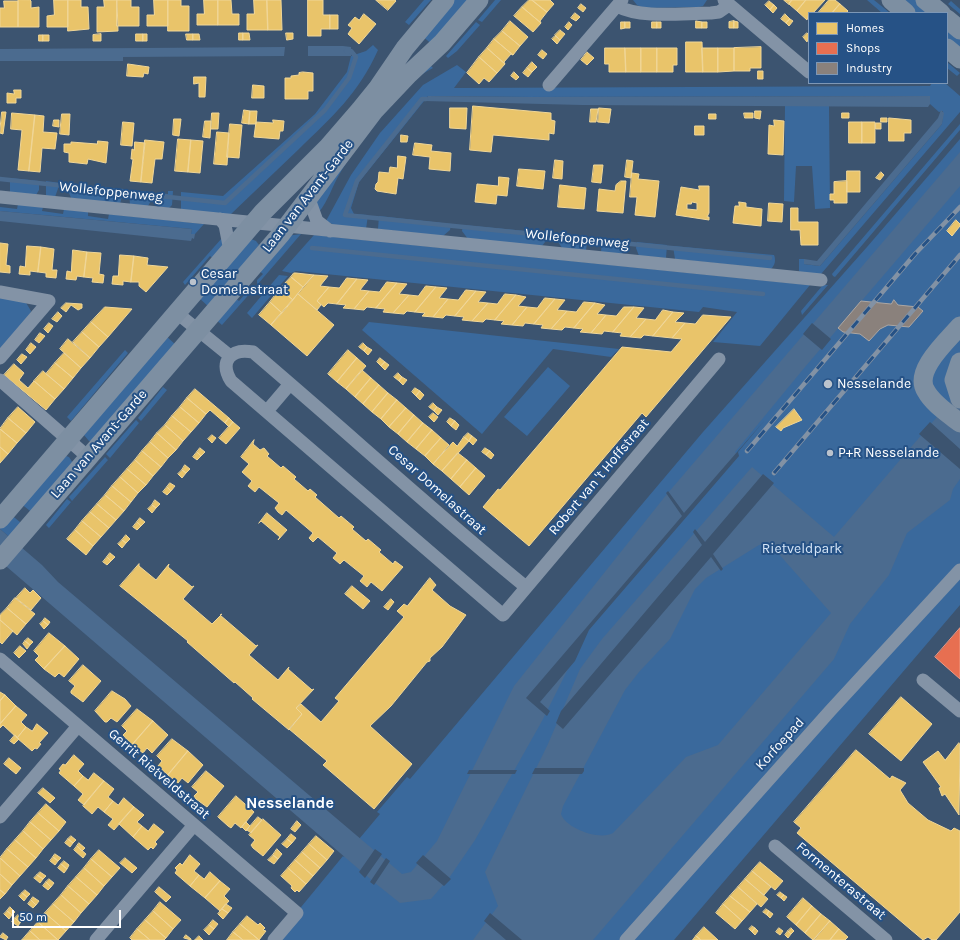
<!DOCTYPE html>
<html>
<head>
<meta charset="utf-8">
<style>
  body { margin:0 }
  #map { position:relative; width:960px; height:940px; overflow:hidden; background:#3c5470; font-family:Karla,sans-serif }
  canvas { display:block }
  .legend { position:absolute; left:808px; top:12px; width:140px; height:72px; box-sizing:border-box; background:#265286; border:1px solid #7d97b6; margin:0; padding:5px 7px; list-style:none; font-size:12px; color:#fff }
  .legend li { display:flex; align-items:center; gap:8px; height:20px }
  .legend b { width:20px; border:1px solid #7d97b6 }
  .scale { position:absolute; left:12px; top:910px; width:109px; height:18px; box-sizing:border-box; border:2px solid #fff; border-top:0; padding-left:5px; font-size:12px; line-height:14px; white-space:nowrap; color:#fff; -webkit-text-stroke:3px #265286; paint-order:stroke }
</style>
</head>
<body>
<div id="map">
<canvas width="960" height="940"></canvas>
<ul class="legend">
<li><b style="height:11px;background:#e9c46a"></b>Homes</li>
<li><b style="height:11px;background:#e76f51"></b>Shops</li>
<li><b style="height:11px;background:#8a817c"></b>Industry</li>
</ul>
<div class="scale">50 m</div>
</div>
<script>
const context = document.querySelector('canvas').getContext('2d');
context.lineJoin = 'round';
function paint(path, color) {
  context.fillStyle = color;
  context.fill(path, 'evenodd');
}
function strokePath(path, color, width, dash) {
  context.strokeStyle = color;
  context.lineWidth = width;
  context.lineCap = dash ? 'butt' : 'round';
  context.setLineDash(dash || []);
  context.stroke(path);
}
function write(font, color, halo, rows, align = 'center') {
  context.font = font + ' Karla,sans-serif';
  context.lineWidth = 4;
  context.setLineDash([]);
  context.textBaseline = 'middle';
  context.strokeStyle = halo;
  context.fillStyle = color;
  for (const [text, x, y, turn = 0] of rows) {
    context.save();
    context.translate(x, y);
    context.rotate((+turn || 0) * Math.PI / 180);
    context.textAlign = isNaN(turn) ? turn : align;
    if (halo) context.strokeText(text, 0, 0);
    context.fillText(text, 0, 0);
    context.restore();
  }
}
paint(new Path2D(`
  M424,0H431L409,25L405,22Z
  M452,0H474L434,46L421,35Z
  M495,0H501L482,22L478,20Z
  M633,0H707L703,6L699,7L643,8L637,5Z
  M867,0H874L890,13H882Z
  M900,0H918L933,13H915Z
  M951,1L960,9V14L948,4Z
  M476,22L480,25L457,51L448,58L446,56Z
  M947,25L960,36V49L947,40Z
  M373,45L378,50C359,93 332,117 299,149C276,171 253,193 230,215L181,210V192L223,196L315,114L347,72L351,56L366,51Z
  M947,62L960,73L957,76L947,68Z
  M428,63L433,68C399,84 359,141 339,175C332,187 328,201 319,212L315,198C348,150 383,100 428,63Z
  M457,65L466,72L454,88L930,86L932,83H945L960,96V112L821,274H802L799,271V259H804V264L820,266L942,124L943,111L939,112L930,104V96L531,97L428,96L359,182L351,208L354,214L368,215L366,229L336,226L326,221L351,175L380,133L423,85Z
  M785,106H829L830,208L815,209L812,166H796L794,202L784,201Z
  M960,124V130L835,277L833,276L832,274Z
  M960,139V605L674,940H274L343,856L344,857L380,814L377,812L407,777L410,779L703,432L867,247Z
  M10,178L39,181V190L36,195L10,192Z
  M46,181L60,183L55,197L46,196Z
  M69,184L124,189L120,204L71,198L68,190Z
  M129,190L152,192L151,201L148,206L130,205Z
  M168,191H173L172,205L169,208L159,207L157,202L158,193L168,194Z
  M18,204L43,207L42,211L63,214L64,209L88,212V216L108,219L109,214L204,224L195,234H191L192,229L0,211V207L17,209Z
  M379,216L451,224L450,230L443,236L378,229Z
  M463,225L547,233L548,238L542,246L468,239L462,231Z
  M301,234L257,285V280L263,274L257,269L286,236Z
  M314,235L810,285L760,346L713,342L737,312L703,307L699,312L296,271L291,273L282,271Z
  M559,235L588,238L586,250L562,248L557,240Z
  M222,238V252L215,260L210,256L185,285L183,282Z
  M251,239L256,241L259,245L210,308L198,297Z
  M602,240L626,243L622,254L601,252Z
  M637,242L667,245L666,258L639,256L636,248Z
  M673,246L774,255C776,260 775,265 771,269L675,259Z
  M279,275L288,276L252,318L247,313Z
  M825,285H828L802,315L801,311L822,286Z
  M250,288L253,290L222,325L215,319L234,297L239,301Z
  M0,297L25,301L31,311L29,318L0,352Z
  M369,322L619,349L611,357L553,349L482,434L362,330Z
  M165,335L177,346L94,441H89L84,435Z
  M125,350L128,353L71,421L67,417Z
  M548,367L570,386L527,436L504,417Z
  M163,387L167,390L141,421L138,418Z
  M136,420L139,423L110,458L106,454Z
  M66,456L69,457L73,463L34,514L20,503Z
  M105,457L108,460L72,501L69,497Z
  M67,499L71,502L49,528L46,525Z
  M10,514L25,526L13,540L0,529V526Z`), '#3a699c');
paint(new Path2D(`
  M308,46H343L351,47V56H308Z
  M285,47L284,56L123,57V61H0V49Z
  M428,96L531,97L930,96V104L928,107L582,105L424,101Z
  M941,110L944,113L942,124L820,266L804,264V259L817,261L938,118Z
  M960,152V186L805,367L735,452L738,455L588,629L542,721L475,840L449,878L431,899L400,903L375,883L0,561V529L42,565L58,582L402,874L411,872L437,841L514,686L667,494Z
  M0,211L192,229L191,234H195L194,239L192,238L191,241L0,221Z
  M960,390V479L953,489L950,500L907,533L889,575L850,624L834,659L593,940H473L498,906L485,872L548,744L580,669L602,639L752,467L834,537ZM765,544L777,552L831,613L718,745L686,757L613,833C600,841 565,828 561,814L563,806L625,690L639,672L670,639L695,589L706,578L759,545Z`), '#4b6b8f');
paint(new Path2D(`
  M812,323L831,339L822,350L803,334Z
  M764,421L738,452L739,456L589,630L575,661L540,702L550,711L547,716L526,698L682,516L666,493L668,491L684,513Z
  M930,422L960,449V469L919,434Z
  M763,474L774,483L713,554L723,569L721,571L711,557L563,729L556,723L561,711L702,545L693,532L695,529L705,542Z
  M535,768H584V771L582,774H532Z
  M469,770H517L515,774H467Z
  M375,849L382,854L365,878L359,872Z
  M423,855L451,879L444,886L416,863Z
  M386,858L390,861L374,885L370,882Z
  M490,913L522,940H506L484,921Z`), '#3c5470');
const homes = new Path2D(`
  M30,0L31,1V8L39,7V27H18V0Z
  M54,0H68V27H47V16L54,15Z
  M68,0H81V7H88L89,29L68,31Z
  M104,0H117L118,31L97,32V7H104Z
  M117,0H131V7H139V26H117Z
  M154,0H168V26H147V15H154Z
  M168,0H181V6H189V31H168Z
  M204,0H218V25H197V14H204Z
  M218,0H231L232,14H239V25H218Z
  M254,0H267L268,30H247V14H254Z
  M267,0H281L282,30H268Z
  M308,0H323V15H330V29H321V36H308Z
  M376,0H395L396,1L388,10Z
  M529,0H532L547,12L540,21L541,23L522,7Z
  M532,0H550L554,4L547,12Z
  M784,0H792L789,4Z
  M792,0H806L797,11L789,4Z
  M806,0H825L813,13H809L807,20L797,11Z
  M829,0H835L840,4L832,13H818Z
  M4,1H18V27H0V8H4Z
  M769,1L774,5L770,10L765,5Z
  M581,4L586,8L583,12L578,8Z
  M840,4L848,11L846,13H832Z
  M774,5L777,8L773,13L770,10Z
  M522,7L541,23L533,32L514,16Z
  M575,13L580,17L576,21L571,18Z
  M364,14L376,24L359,44L348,34L352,28L348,25L355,17L359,20Z
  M785,14L790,19L786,23L781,19Z
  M330,15H338V29H330Z
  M790,19L793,21L789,26L786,23Z
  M510,21L528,37L520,46L502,31Z
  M696,21L702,22V28H696Z
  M734,21V28H729V22Z
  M734,21L738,22V28H734Z
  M569,22L572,25L568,30L565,27Z
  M621,22H625V28L621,29Z
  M625,22H630V28H625Z
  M652,22H657V28H652Z
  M657,22H661V28H657Z
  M702,22H707V28H702Z
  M560,30L565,34L560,40L555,35Z
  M502,31L520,46L513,55L494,39Z
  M239,33H243V40H239Z
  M243,33H249L250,40H243Z
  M286,33H293V39L287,40Z
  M807,33L809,35L807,42L803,37Z
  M101,34V41H93V35Z
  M136,34H143V41H136Z
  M143,34H147V41H143Z
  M186,34H193V40H187Z
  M193,34H199L200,40H193Z
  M39,35H43V41H39Z
  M43,35H49V41H43Z
  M555,36L560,40L557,44L552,39Z
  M494,39L513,55L511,54L504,62L505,64L487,48Z
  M686,42H702L703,72H686Z
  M761,47V68H750V71H734V48Z
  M487,48L505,64L497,73L479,57Z
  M605,48H625L626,72H609V64H605Z
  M625,48H641V72H626Z
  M641,48H657V72H641Z
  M657,48H677V65H673V72H657Z
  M702,48H718V72H703Z
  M718,48H734V71L718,72Z
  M542,50L547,54L543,59L538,55Z
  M587,52L594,58L587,65L581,60Z
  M479,57L497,73L489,82L484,78L479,84L467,73Z
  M532,62L537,67L532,72L527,68Z
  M128,64L149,67L148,74L144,73L143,77L127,76Z
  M527,68L532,72L528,77L523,73Z
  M758,71H763V79H758Z
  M303,72L313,73V91H308V99H285V78H291V76L299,75V73Z
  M514,72L519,77L516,80L511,76Z
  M194,77H206L205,97H199V83L194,84Z
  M253,85L264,86V98H252Z
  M14,90H21V98H16V103H7V93L14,94Z
  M473,106L551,113V120L555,121L554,134L549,133V140L493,135L491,152L470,150Z
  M450,108H467L466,129L450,128Z
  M599,108L611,109L609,123L598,122Z
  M591,109H598L596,122H590Z
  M244,110L250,111L249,124L242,123Z
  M250,111H257L256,124H249Z
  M755,111H761L760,119L755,118Z
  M2,112H6L3,134L0,133Z
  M12,113L35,115L29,171L18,170L22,130L11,129Z
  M212,113H219L218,129H211Z
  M744,113H753V118H745Z
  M842,113H849V118H842Z
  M62,114H70L69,135L60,134Z
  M709,114H716V119H709Z
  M35,115L44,116L43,132L57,133L55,149L42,148L40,172L29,171Z
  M881,118H887V122H881Z
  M889,118L911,120V133H904V141H889Z
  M174,119H181L179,136L173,135Z
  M54,120H59V127L53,126Z
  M273,120L284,121L283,131H280L279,139L254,137L256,122L273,123Z
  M774,120L784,121L783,155L768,154L769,125L774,126Z
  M205,121H211L210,138L203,137Z
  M123,122L134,123L132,146L121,145Z
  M849,122H862V143H849Z
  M862,122H875V143H862Z
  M876,123H881V129H876Z
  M230,124L242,125L239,158L227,157Z
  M695,126H704V135H695Z
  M217,132L229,133L227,165L214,164Z
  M401,135L408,136L407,142H401Z
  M178,139L191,140L188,172L175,171Z
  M145,140L164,142L162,159H155L152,183L141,182Z
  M191,140L203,141L200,173L188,172Z
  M98,141L108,142L106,163L88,159L87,164L69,162V153L64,152V144H71V142L97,144Z
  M135,142L145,143L141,182L130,181L133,159H131L132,149L134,150Z
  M415,143L432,145L431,151L451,153L450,171L429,169L430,157L413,155Z
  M398,156L406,157L403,179L398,178L396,194L377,191L375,189L376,184L378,182L379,172L389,173L390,167L397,168Z
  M555,160L563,161L562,179L553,178Z
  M627,160L633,161L631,178L625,177Z
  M594,165H603L601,183L592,182Z
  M519,169L545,171L543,189L517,186Z
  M847,171H860V192H847Z
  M881,172L884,175L880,180L876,178Z
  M632,173L639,174L638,179L659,181L655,217L635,215L637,197H630Z
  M499,177L509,178L507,196L497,195L496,204L475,202L477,184L498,186Z
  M621,181H626L623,213L597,211L599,189L615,191L616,185Z
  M847,181V203H834V200H830V194H834V182Z
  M560,185L586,188L584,209L558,207Z
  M699,186H709V213L707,217H709V220L676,215L681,187L699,190ZM692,202L697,203V210L687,209V204H691Z
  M739,202L746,203V207L762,209L761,226L733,223L735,206H739Z
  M769,203L783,204L782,222L768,221Z
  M791,208H798V222H818V245H801L800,230H791Z
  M956,220L960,224V226L952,236L947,231Z
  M0,243L8,244L6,265L10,266V273L0,272Z
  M27,246L41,247L38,272L30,271V275L19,274L20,266L25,267Z
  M41,247L54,249L52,270H57L56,278L46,277V273L38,272Z
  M73,250L87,252L84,277L77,276L76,280L66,279L67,271L71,272Z
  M87,252L101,253L99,274L104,275L103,283L92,282L93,278L84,277Z
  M120,255L134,256L131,282L123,281V285L112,284L113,276H118Z
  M134,256L148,258L147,265L168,267L146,292L139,286V282H131Z
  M294,273H296L314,275L303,287L291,277Z
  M314,275L328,276L320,286L329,287L317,301L321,305L317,310L298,294Z
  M291,277L303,287L293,300L280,289Z
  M347,278L357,279L337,304L328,303L324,307L317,301L329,287L339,288Z
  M357,279L368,280L360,290L369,291L354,309L343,308L346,305L337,304Z
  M387,282L397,283L376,308L367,307L364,310L354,309L369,291L379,292Z
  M397,283L407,284L399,294L409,295L393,313L383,312L385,309L376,308Z
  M426,286L436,287L415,312L407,311L404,314L393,313L409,295L418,296Z
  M436,287L447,288L439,298L448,299L433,317L422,316L425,313L415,312Z
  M280,289L293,300L282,313L270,302Z
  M466,290L476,291L455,316L446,315L443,318L433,317L448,299L458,300Z
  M476,291L486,292L478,302L488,303L472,321L462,320L464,317L455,316Z
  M298,294L334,325L307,356L271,325Z
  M505,294L516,295L495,320L486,319L483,322L472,321L488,303L497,304Z
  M516,295L526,297L518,306L527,307L512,325L501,324L504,321L495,320Z
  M545,298L555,299L534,324L525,323L523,326L512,325L527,307L537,308Z
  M555,299L565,300L557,310L567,311L551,329L541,328L543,325L534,324Z
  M270,302L282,313L271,325L259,315Z
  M584,302L595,303L574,328L565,327L562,330L551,329L567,311L576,312Z
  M66,303L82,304V308L78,310L71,305L66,312L61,308Z
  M595,303L605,305L597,314L606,315L591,333L580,332L583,329L574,328Z
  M105,307L132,309L108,337L91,322Z
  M624,307H634L613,332L604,331L602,334L591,333L606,315L616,316Z
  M634,307L644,308L636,318L646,319L630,337L620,336L622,333L613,332Z
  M663,310L673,312L653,336L644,335L641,338L630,337L646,319L655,320Z
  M58,312L62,316L57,322L52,319Z
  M673,312L684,313L675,322L685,323L672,338L653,336Z
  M703,315L731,317L646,417L642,413L529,546L483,507L498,489L500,490L622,347L671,352L682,339L672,338L685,323L695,324Z
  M91,322L108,337L99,347L82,332Z
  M49,323L53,326L48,333L44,329Z
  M82,332L99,347L90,358L73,342Z
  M40,333L45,336L39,343L35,340Z
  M68,339L90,358L81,368L60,349Z
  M31,343L36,347L30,354L26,350Z
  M363,343L367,347L364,351L359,347Z
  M367,347L372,350L368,355L364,351Z
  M348,350L357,358L337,382L328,374Z
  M64,353L81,368L73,378L55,363Z
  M22,354L27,357L21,364L17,360Z
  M357,358L366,366L346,389L337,382Z
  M380,358L385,362L381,366L377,362Z
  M385,362L389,365L385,370L381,366Z
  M55,363L73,378L64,389L46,374Z
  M14,364L24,373L19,380L28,388L34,381L55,399L46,410L4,375Z
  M362,370L371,378L355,397L346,389Z
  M43,371L64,389L55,399L34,381Z
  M398,373L402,377L399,381L394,377Z
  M402,377L407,380L403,385L399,381Z
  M371,378L379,385L363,404L355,397Z
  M379,385L388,393L372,412L363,404Z
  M415,388L420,391L416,396L412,392Z
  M195,389L229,418L225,423L210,410L206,414L187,398Z
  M420,391L424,395L420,400L416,396Z
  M388,393L397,400L381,419L372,412Z
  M187,398L206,414L199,423L180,407Z
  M397,400L406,408L389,427L381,419Z
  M433,403L437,407L434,411L429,407Z
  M18,407L35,422L26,433L8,418Z
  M180,407L199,423L191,432L172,416Z
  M437,407L442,410L438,415L434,411Z
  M406,408L414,415L398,434L389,427Z
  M794,409L802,420L783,428L781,431L776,427Z
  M433,413L438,417L434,422L429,417Z
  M414,415L423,423L407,442L398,434Z
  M172,416L191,432L183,441L165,425Z
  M8,418L26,433L17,443L0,429Z
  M229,418L233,422L229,427L225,423Z
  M450,418L455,421L451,426L447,422Z
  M455,421L459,425L456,430L451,426Z
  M233,422L240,428L226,444L219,438Z
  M423,423L432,430L416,449L407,442Z
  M165,425L183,441L176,450L157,433Z
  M0,429L17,443L8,454L0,447Z
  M432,430L441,438L425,456L416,449Z
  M157,433L176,450L168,458L150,442Z
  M468,433L472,436L469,441L464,437Z
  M212,435L216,438L212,443L208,439Z
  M472,436L477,440L473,445L469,441Z
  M464,437L469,441L442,471L433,464L453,442L457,446Z
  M441,438L449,445L433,464L425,456Z
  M254,440L253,444L260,450L264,448L269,454L267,456L281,468L283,466L296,477L294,479L308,491L310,489L317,495L315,497L339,518L341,516L354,527L352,529L366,541L368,539L381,550L379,552L393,564L395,561L403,567L382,591L371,582L367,587L360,581L364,576L344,560L340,564L333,558L337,553L318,537L313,542L309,538L313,533L286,510L282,515L278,512L275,508L279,503L259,487L255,492L248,486L252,481L242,472L249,464L241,457Z
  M150,442L168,458L161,467L142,451Z
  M0,447L8,454L0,463Z
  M200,448L205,452L201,456L197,452Z
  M485,448L490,451L486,455L482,452Z
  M142,451L161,467L153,476L135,460Z
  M490,451L494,455L491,459L486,455Z
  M197,452L201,456L197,460L193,457Z
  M458,453L467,460L451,479L442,471Z
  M135,460L153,476L146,485L127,469Z
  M467,460L476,468L460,487L451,479Z
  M185,465L190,469L186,473L182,470Z
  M476,468L485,476L469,495L460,487Z
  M127,469L146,485L138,493L120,477Z
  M182,470L186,473L182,478L178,474Z
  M120,477L138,493L131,502L112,486Z
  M170,483L175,486L171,491L167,487Z
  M112,486L131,502L124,511L105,495Z
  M167,487L171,491L167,495L163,492Z
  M105,495L124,511L116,520L97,504Z
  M155,500L160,504L156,508L152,505Z
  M97,504L116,520L109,528L90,512Z
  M152,505L156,508L152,513L148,509Z
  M90,512L109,528L101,537L82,521Z
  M267,513L287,530L278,540L280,537L261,521L259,523Z
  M140,518L145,522L141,526L137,522Z
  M82,521L101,537L93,546L75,530Z
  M137,522L141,526L137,530L133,527Z
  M75,530L93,546L86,555L67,539Z
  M126,535L130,539L126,543L122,540Z
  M122,540L126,543L122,548L118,544Z
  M110,553L115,557L111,561L107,557Z
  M107,557L111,561L107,565L103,562Z
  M139,564V566L156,580L169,564L168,567L192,587L194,586L183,599L212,624L222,614L220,615L256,646L258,645L249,655L278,680L289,667L288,669L312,690L314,689L296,708L302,714L289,730L252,699L253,698L235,682L234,683L187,642L188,641L120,586Z
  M430,578L436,585L432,590L450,606L466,615L442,647L430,658V661L427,662L391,706L370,726L412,764L374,809L323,765L327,761L289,729L302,714L296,708L301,704L321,722L339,701L335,698L404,617L397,611L404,604L407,606Z
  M352,586L370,601L363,609L345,594Z
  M25,588L30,593L33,590L41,598L31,610L16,598Z
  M15,598L35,614L26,624L7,608Z
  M391,599L394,602L388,610L384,607Z
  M7,608L26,624L17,635L0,620V615Z
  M45,618L50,622L48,625L43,621Z
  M0,620L13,631L2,644L0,642Z
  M43,621L48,625L44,629L40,624Z
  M49,633L65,646L44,669L35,660L39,656L34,651Z
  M28,638L33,642L30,645L25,641Z
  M25,641L30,645L27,649L23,644Z
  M20,646L26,651L19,658L14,653Z
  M65,646L79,659L64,677L59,673L55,677L44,669Z
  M83,665L101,681L83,702L71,693V691L75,686L69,681Z
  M112,691L125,699L131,706L117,722L111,718L107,722H105L95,711Z
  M0,692L5,695L0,701Z
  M5,695L16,706L0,724V701Z
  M901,697L932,724L901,761L869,734Z
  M16,706L27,715L21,722L26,727L17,738L3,725L0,728V724Z
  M137,709L153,721L132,745L123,735L127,731L122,726Z
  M153,721L168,735L152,753L147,748L143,753L132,745Z
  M37,724L48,733L39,743L41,744L37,749L35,748L32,751L17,738L26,727L32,731Z
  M15,735L19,739L14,744L10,741Z
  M172,739L188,751L168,775L158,766L162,761L157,756Z
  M959,743L960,745L959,815L945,794L942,796L939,788L941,787L923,762L938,751L945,760Z
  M856,750L890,779L892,776L906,783L900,790L908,803L928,820L951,831L954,828L960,831V912L936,940H932L928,937L923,940L797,833L801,828L794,822Z
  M188,751L203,765L188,783L182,778L178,783L168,775Z
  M74,755L84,764L78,771L83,776L74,786L59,773L61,770L59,769L63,764L65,765Z
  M9,758L21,768L16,774L4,764Z
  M206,771L224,786L207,807L196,799L194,796L198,792L192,787Z
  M94,773L104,781L84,805L78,800L83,794L74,786L83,776L88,780Z
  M104,781L114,789L108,797L113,801L104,812L98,807L92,814L83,806Z
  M43,788L55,798L50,803L38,793Z
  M236,796L254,812L241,828L235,823L231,828L228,826L218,817Z
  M124,798L134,807L114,830L108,825L113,819L104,812L113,801L118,805Z
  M46,804L66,822L59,831L38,813Z
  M134,807L144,815L137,822L142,826L133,837L119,824Z
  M38,813L59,831L51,840L30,822Z
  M258,817L262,820L251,833L247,830Z
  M263,819L281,835L263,856L253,848L251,845L255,840L249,835Z
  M297,821L301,825L295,832L291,829Z
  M30,822L51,840L43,849L23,831Z
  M246,822L250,826L246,831L242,827Z
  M154,824L164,832L155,842L157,844L153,849L151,847L148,850L133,837L142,826L148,831Z
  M23,831L43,849L36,858L15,840Z
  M291,834L296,838L292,843L287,839Z
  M71,836L76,840L73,843L68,839Z
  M316,836L334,851L327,860L309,844Z
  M68,839L73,843L70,847L65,843Z
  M287,839L292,843L287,848L282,844Z
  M15,840L36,858L28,867L7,849Z
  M79,843L85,848L82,851L77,846Z
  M309,844L327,860L320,868L302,852Z
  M77,846L86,854L83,858L74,850Z
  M7,849L28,867L20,876L0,858Z
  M277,849L282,854L278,859L273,855Z
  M99,850L120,868L112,877L91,859Z
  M302,852L320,868L313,876L295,860Z
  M55,854L61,858L58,861L53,857Z
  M190,855L200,864L194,871L199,875L190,886L175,873L177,870L175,868L180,863L182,865Z
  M273,855L278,859L274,864L268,860Z
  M53,857L58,861L55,865L50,861Z
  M0,858L20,876L12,885L0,874Z
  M125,858L137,868L132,873L120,863Z
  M91,859L112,877L104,886L84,868Z
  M295,860L313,876L306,884L288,868Z
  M64,861L69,865L67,869L61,864Z
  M760,862L783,881L775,890L752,871Z
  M61,864L67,869L64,873L58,868Z
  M84,868L104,886L97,895L76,877Z
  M288,868L306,884L299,892L297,890L295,892L291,888L292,886L281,876Z
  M752,871L771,887L764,895L745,879Z
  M40,872L46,876L43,879L37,875Z
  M210,872L220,881L205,898L190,886L199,875L204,879Z
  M0,874L12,885L5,894L0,890Z
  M37,875L43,879L40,883L34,878Z
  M76,877L97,895L89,904L68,886Z
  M49,879L54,883L51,887L46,882Z
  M745,879L768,899L761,907L738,887Z
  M220,881L230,889L224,896L229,901L220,911L205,898Z
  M46,882L51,887L48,890L43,886Z
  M68,886L89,904L81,913L61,895Z
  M159,887L171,897L166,902L155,892Z
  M738,887L757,904L750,912L730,896Z
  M0,890L5,894L0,899Z
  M25,890L30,894L27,897L22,893Z
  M780,892L784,895L781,898L777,895Z
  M22,893L27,897L24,901L19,896Z
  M61,895L81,913L74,922L53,904Z
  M784,895L787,897L784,901L781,898Z
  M730,896L750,912L742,921L723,904Z
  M33,897L39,901L36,905L31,900Z
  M803,898L812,906L796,925L787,917Z
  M31,900L36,905L33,908L28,904Z
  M160,902L181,920L173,929L153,911Z
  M53,904L74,922L66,931L45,913Z
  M226,904L232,908L228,913L222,909Z
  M723,904L742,921L735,929L716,913Z
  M812,906L821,914L805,933L796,925Z
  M10,907L15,912L12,915L7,911Z
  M222,909L228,913L223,919L218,914Z
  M766,909L769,911L767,915L763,912Z
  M7,911L12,915L9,919L4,914Z
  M153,911L173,929L166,938L145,920Z
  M769,911L773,914L770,918L767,915Z
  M45,913L66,931L58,940L38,922Z
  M821,914L830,921L813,940L805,933Z
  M18,915L24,919L20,923L15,918Z
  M247,916L258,925L260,923L265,928L263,930L266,931L259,940L240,924Z
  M15,918L20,923L18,926L12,922Z
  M145,920L166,938L164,940H150L137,929Z
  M213,920L218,924L214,929L209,925Z
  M830,921L839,929L830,940H814Z
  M38,922L58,940H40L30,931Z
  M240,924L259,940H243L233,932Z
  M209,925L214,929L209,935L204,930Z
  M752,926L755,928L752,932L749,929Z
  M704,927L718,940H701L696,936Z
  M755,928L758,931L755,935L752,932Z
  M779,928L783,931L780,935L776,932Z
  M791,928L794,931L791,934L788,931Z
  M137,929L150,940H132L130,938Z
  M839,929L848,937L845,940H830Z
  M30,931L40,940H22Z
  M788,931L791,934L788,938L785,935Z
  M233,932L243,940H227Z
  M3,933L8,937L6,940L0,937Z
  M186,935L191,939V940L184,938Z
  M199,936L203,940H195Z
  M696,936L701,940H693Z`);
paint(homes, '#e9c46a');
strokePath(homes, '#f0d697', 1);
const shops = new Path2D(`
  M960,628V679L935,657Z`);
paint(shops, '#e76f51');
strokePath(shops, '#ee9a85', 1);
const industry = new Path2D(`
  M894,300L898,305L918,307L923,311L909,327L888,325L880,329L869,341L860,334L843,332L838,328L861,301L891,304Z`);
paint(industry, '#8a817c');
strokePath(industry, '#ada7a3', 1);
strokePath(new Path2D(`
  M426,99H422L357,181L345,215L770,258
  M0,179L225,203L325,110L349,78L356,57L351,51H346
  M312,248L763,294`), '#4b6b8f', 4.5);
strokePath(new Path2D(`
  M724,0L809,72
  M617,6C641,19 683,13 711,13L719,12L729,5
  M549,85L622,0
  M0,197L821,280
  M309,199L317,221L330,231
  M220,219L225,225L230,251
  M0,292L49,301L0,358
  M177,313L230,356
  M0,380L88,457
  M267,411L290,384
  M526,587C433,511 345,430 253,352C231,348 219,361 231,381L503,615L719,359
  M0,659L297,913L274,940
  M923,680L960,711
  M0,817L78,726
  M775,846L886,940
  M96,940L194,825
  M626,940L830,711L960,570`), '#8393a6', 13);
strokePath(new Path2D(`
  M891,0L906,13
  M925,0L941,13
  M947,19L960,30
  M947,48L960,59
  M960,326C947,341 913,371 926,391C933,404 949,414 960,423
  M960,362L954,380L960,399
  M0,519L263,212L328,147L360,110L377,89L405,48L445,0
  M0,560L281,234L374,111L409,74L442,43L479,0`), '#7d8fa2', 19);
const rail = new Path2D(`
  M747,451L915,254L960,207
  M774,473L960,255`);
strokePath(rail, '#8392a4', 4.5);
strokePath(rail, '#265286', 3, [9]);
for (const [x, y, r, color] of [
  [193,282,4,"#bbc3cd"],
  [828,384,5,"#bbc3cd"],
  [830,453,4,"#bbc3cd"]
]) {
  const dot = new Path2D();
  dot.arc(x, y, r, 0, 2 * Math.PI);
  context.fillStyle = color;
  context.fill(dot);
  strokePath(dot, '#265286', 1.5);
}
write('14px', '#fff', '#265286', [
  ["Wollefoppenweg",111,192,6],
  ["Laan van Avant-Garde",308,196,-52],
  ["Wollefoppenweg",577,239,6],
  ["Laan van Avant-Garde",99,444,-49],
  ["Robert van 't Hoffstraat",599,477,-50],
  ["Cesar Domelastraat",437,490,42],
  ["Korfoepad",780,744,-48],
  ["Gerrit Rietveldstraat",159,774,41],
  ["Formenterastraat",841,881,40]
]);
write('14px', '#fff', '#265286', [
  ["Cesar",201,274],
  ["Domelastraat",201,290],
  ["Nesselande",837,384],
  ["P+R Nesselande",838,453]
], 'left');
write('14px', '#d5e5f7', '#265286', [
  ["Rietveldpark",802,549]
]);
write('bold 16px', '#fff', '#265286', [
  ["Nesselande",290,803]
]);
</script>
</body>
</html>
